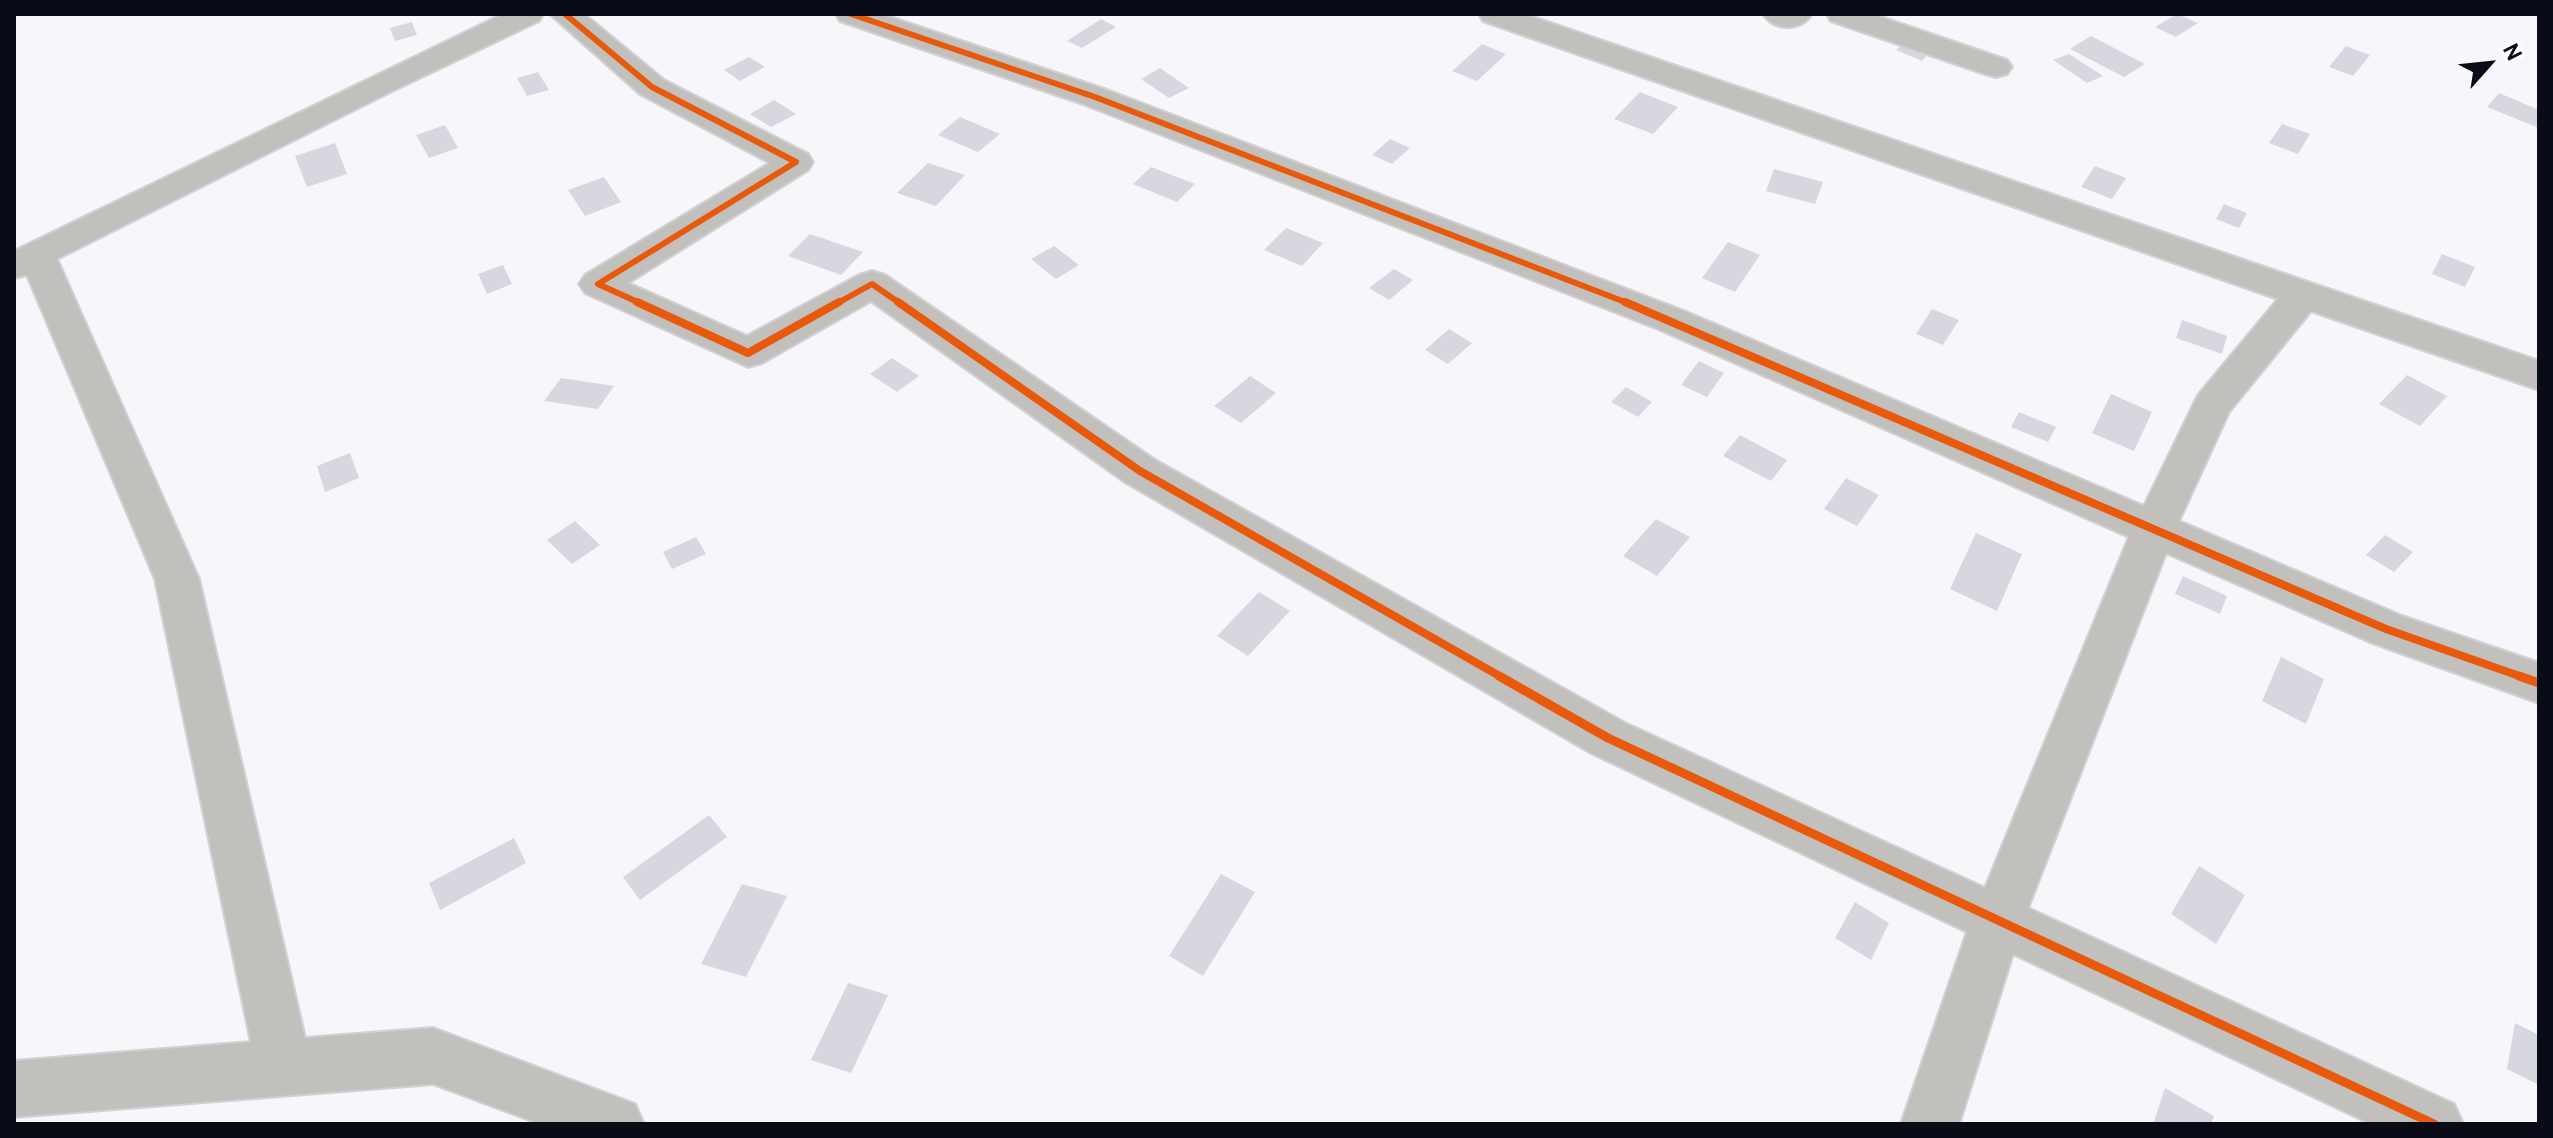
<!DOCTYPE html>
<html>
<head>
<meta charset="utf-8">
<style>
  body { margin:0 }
  #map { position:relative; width:2553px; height:1138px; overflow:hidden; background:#f7f7fb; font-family:Overpass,sans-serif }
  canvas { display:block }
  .frame { position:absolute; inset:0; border:16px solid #090b16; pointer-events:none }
  .north { position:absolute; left:2449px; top:24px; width:80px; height:80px; -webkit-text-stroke:6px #fff; paint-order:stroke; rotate:63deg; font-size:22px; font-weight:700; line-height:32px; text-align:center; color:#090b16 }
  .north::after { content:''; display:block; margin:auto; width:28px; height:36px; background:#090b16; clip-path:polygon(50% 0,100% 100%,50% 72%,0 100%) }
</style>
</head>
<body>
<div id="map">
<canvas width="2553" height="1138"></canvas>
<div class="frame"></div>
<div class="north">N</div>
</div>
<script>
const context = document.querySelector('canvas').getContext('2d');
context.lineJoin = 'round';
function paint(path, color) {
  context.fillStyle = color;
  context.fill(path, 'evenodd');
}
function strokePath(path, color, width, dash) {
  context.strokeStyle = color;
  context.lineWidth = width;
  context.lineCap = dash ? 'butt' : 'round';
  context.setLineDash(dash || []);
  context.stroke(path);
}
paint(new Path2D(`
  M2177,14L2198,23L2176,37L2155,27Z
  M1101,19L1116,27L1082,48L1067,41Z
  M412,22L417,35L395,41L390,28Z
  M2091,36L2145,64L2124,77L2070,49Z
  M1482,44L1506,54L1477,81L1452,71Z
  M1903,44L1928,54L1922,61L1896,50Z
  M2346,46L2370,55L2353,76L2329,67Z
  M2069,54L2103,76L2087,83L2053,60Z
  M749,57L765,67L740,81L724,70Z
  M1160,68L1189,88L1169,98L1141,79Z
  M538,72L549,90L527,96L517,78Z
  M1640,92L1678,107L1653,134L1614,119Z
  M2499,93L2539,110V128L2487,107Z
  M774,100L796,114L771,127L750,114Z
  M960,117L1000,134L978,152L938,135Z
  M2282,124L2310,134L2298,154L2269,143Z
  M445,125L458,148L429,158L416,135Z
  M1390,139L1410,148L1392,164L1372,155Z
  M335,143L347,174L307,187L295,156Z
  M928,163L965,175L936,206L897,193Z
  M2095,166L2126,178L2112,199L2081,187Z
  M1151,167L1195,184L1177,202L1133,184Z
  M1774,169L1823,182L1815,204L1766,191Z
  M604,177L621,202L585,216L568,190Z
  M2224,204L2247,213L2239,228L2216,219Z
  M1286,228L1323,243L1302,266L1264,250Z
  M810,234L863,252L841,275L788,256Z
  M1728,242L1760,255L1735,292L1702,278Z
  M1054,246L1079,265L1056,279L1031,259Z
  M2442,254L2475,267L2465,287L2432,274Z
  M503,265L512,284L487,294L478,274Z
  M1394,269L1413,280L1389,300L1369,288Z
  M1932,309L1959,320L1943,345L1916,334Z
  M2182,320L2227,336L2222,354L2176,338Z
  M1449,329L1472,343L1448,364L1425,350Z
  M892,358L919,376L897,392L870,374Z
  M1699,361L1724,373L1707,397L1681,385Z
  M2407,375L2447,396L2420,426L2379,404Z
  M1250,376L1276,393L1241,423L1214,406Z
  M561,378L614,386L598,409L544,401Z
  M1626,387L1652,402L1638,417L1611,402Z
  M2111,394L2152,412L2134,451L2092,433Z
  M2019,412L2056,427L2048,442L2011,427Z
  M1740,435L1787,460L1771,481L1723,456Z
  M350,453L359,478L325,492L317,466Z
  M1846,478L1879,495L1857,526L1824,509Z
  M1656,519L1690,537L1657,576L1623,556Z
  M575,521L600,545L572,564L547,540Z
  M1976,533L2022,554L1997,611L1950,589Z
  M2385,535L2413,552L2394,572L2366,555Z
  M696,537L706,554L672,569L663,552Z
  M2183,576L2227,596L2220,614L2175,594Z
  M1259,592L1290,611L1248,656L1217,636Z
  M2281,657L2324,679L2306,724L2262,701Z
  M709,815L727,837L640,900L623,877Z
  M514,838L526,863L440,910L429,883Z
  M2199,866L2245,895L2216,944L2171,914Z
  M1221,874L1255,892L1203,976L1169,956Z
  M742,884L787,896L746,977L701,964Z
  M1855,902L1889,923L1871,960L1835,938Z
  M848,983L888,995L851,1073L811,1060Z
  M2515,1023L2539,1035V1085L2507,1069Z
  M2165,1088L2214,1116L2211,1124H2153Z`), '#d6d7df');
const minor = new Path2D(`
  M503,14H543L539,21L384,95L57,259L199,579L305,1038L433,1028L635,1104L644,1124H540L433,1084L14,1117V1061L251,1042L155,579L27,275L14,278V251Z
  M550,14H584L664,80L808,154L813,162L808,170L628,283L747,336L859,275L872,271L885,275L1155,460L1625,723L1985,888L2129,537L1658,329L1083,104L840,21L836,14H881L1107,90L1684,311L2144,506L2198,395L2278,299L1483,21L1479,14H1524L2539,361V390L2311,311L2229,412L2179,521L2402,616L2539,663V703L2370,642L2166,553L2028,908L2454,1104L2463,1124H2371L2013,954L1959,1124H1901L1967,932L1591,753L1125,482L871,301L762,363L748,367L585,293L579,284L585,275L770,163L640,94Z
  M1763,14H1812C1801,31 1775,32 1763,14Z
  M1827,14H1872L2007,60L2012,67L2007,74L1996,77L1985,74L1831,21Z`);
strokePath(minor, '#d2d2d6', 4);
paint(minor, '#c1c0bc');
strokePath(new Path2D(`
  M565,14L652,87L796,162L598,284L642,304
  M851,14L1095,97L1630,304
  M836,304L872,284L901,304`), '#e8590c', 6);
strokePath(new Path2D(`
  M637,302L748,353L839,302
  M898,302L1140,471L1503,678
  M1625,302L2386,629L2525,678`), '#e8590c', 8);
strokePath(new Path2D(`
  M1499,676L1608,738L2434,1124
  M2519,676L2539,683`), '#e8590c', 9);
</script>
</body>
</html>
